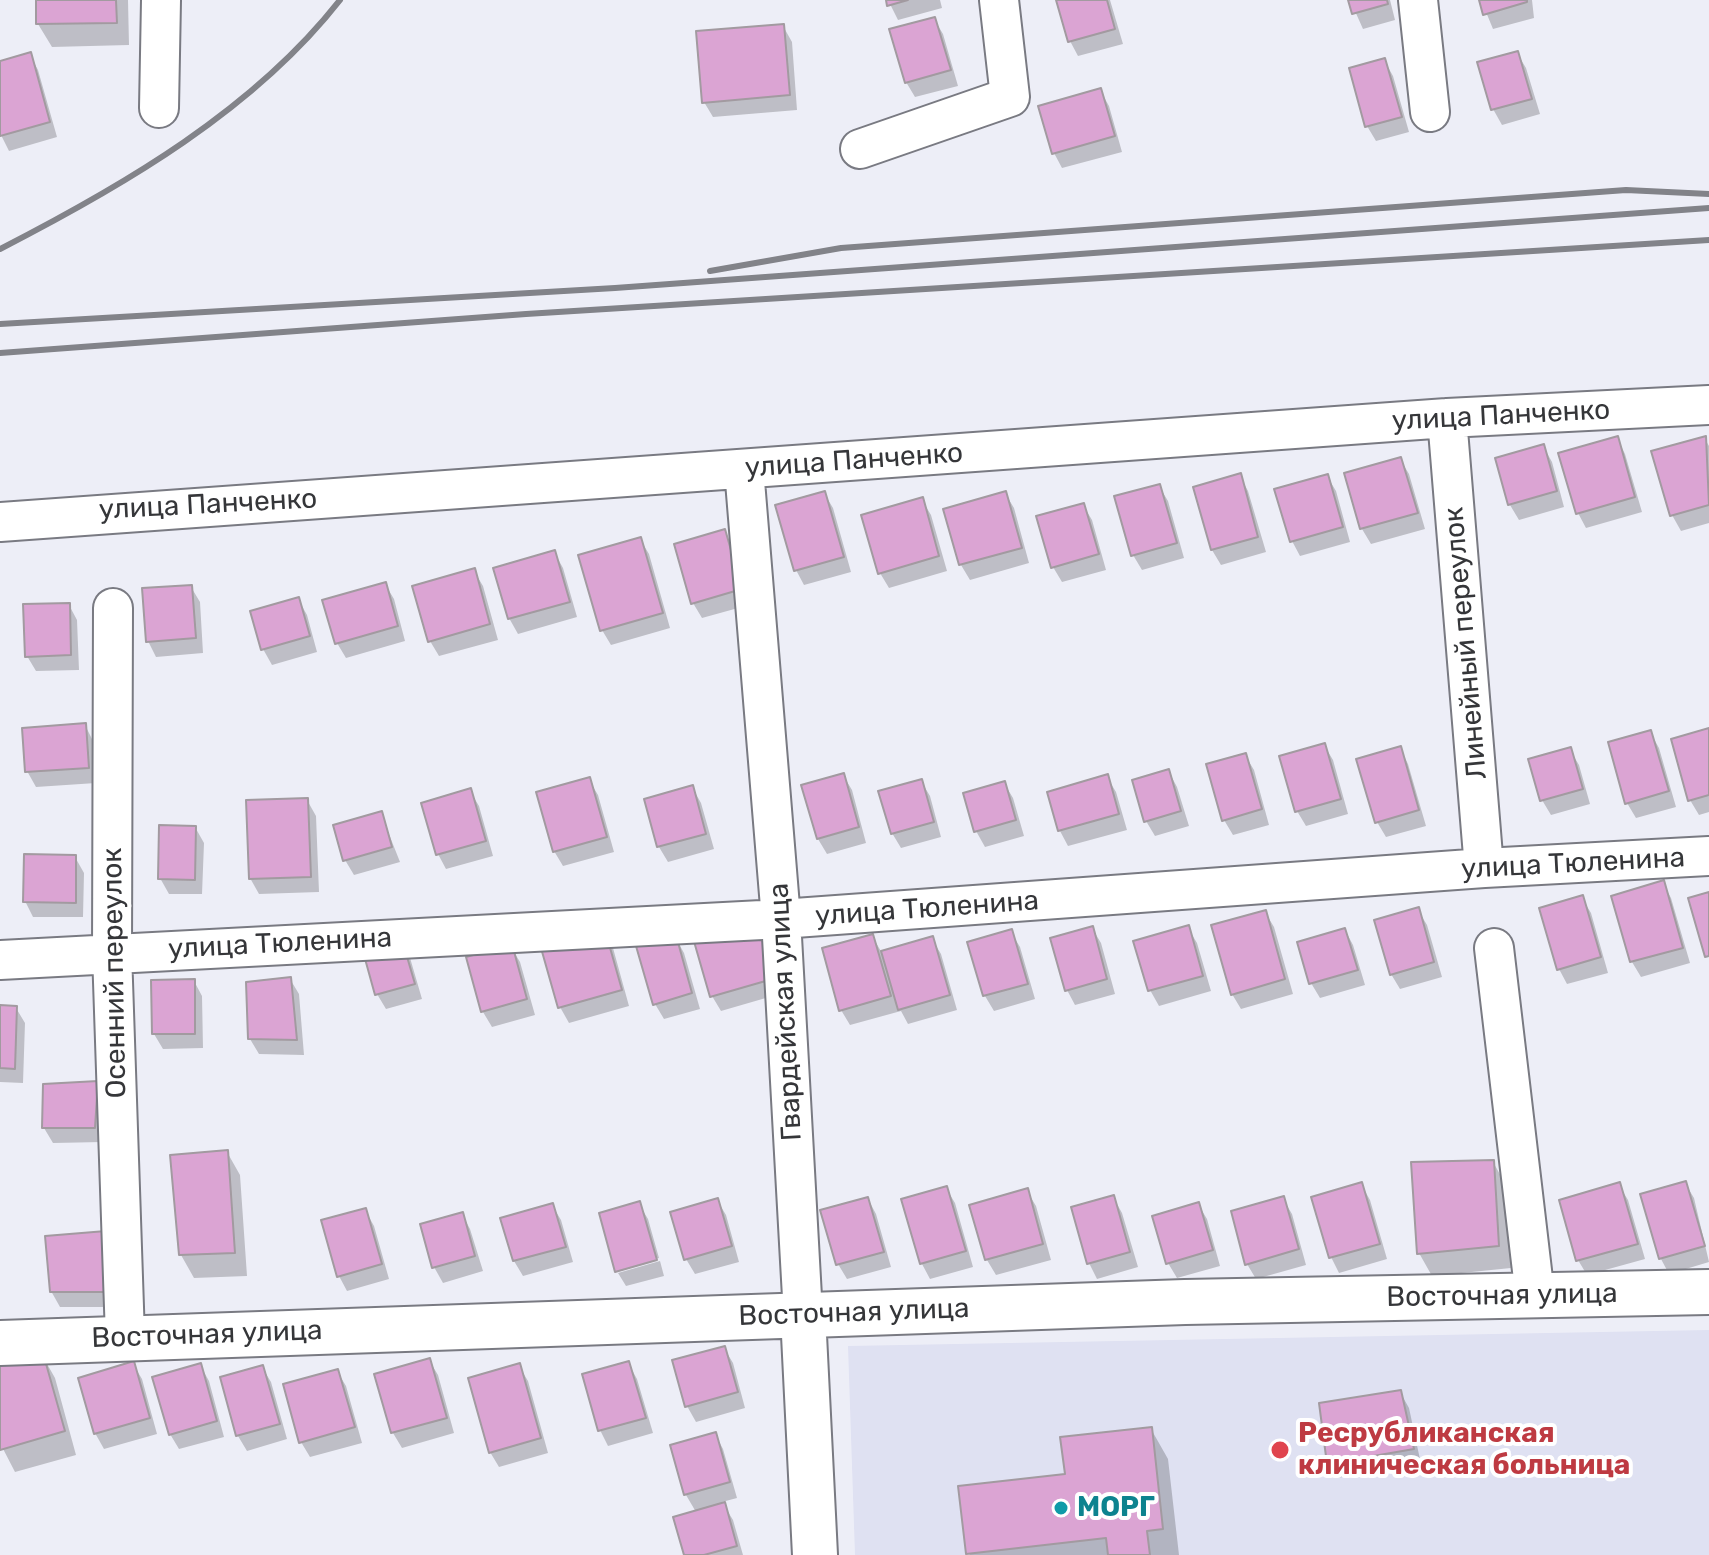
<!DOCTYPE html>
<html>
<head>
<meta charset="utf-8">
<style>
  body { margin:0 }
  canvas { display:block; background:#edeef7 }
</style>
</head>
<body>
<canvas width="1709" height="1555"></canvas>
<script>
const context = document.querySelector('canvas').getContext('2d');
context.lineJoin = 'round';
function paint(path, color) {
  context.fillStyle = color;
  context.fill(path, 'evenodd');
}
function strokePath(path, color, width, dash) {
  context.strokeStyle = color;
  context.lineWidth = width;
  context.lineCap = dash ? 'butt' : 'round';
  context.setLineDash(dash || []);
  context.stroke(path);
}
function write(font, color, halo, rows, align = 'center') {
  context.font = font + ' Rubik,sans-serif';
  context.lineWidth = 8;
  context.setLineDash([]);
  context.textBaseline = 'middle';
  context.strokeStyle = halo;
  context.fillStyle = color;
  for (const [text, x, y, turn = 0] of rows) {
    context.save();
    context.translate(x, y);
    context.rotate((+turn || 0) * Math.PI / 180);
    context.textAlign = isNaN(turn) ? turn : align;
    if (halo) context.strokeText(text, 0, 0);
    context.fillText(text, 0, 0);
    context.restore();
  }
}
paint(new Path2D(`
  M1709,1330V1555H855L848,1346Z`), '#dfe1f2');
paint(new Path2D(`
  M38,0H128L129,45L52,47L38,24Z
  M888,0H940L942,8L898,20Z
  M1058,0H1110L1123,44L1078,56L1070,41Z
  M1350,0H1390L1395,20L1363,29Z
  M1481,0H1532L1534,18L1493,29Z
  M934,19L943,34L958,86L915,97L906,82Z
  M783,26L792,42L797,110L713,117L704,102Z
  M1517,53L1526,68L1540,114L1502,125L1493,109Z
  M30,55L38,70L57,137L9,151L0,133V63Z
  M1384,60L1393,76L1409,132L1376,141L1367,126Z
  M1100,90L1109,106L1122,152L1062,168L1054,153Z
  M1617,438L1625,454L1642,512L1586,528L1578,513Z
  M1705,439L1709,446V523L1681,531L1672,515Z
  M1543,446L1552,462L1564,507L1519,520L1510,505L1498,459Z
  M1400,459L1409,474L1425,529L1371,544L1362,529L1346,475Z
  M1240,476L1248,491L1266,552L1221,565L1212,550L1195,488Z
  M1327,476L1336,491L1350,542L1300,556L1292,541Z
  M1159,486L1168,501L1184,558L1142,570L1133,555Z
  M824,493L833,508L851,572L804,585L796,570Z
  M1005,493L1014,508L1029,563L970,580L961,565L946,510Z
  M922,500L931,515L947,571L889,588L880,573Z
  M1083,505L1092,520L1106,570L1062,582L1053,567Z
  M724,531L733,547L749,605L702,618L693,603Z
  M640,539L649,554L670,628L611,645L602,630Z
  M554,552L563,568L577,617L518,634L509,618Z
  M474,571L483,586L498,640L439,656L430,641Z
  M385,584L394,599L405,641L346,658L337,643Z
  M191,587L200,602L203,653L156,657L148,641Z
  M298,599L307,615L317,652L272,665L263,649L253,613Z
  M69,605L77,620L79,670L36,671L27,656Z
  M85,725L93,741L96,783L36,787L27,771Z
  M1709,730V812L1699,815L1690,800Z
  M1650,732L1659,748L1676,807L1636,818L1627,803Z
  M1324,745L1333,760L1348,814L1306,826L1297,811Z
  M1400,748L1408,764L1426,826L1386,837L1377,822Z
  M1570,750L1579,765L1590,804L1551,815L1542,800Z
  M1245,755L1254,770L1269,825L1233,835L1224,820Z
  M1169,772L1177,787L1189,826L1155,836L1146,821Z
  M843,775L852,790L866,843L827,854L818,839Z
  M1107,777L1116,792L1127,830L1068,846L1060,831L1049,793Z
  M589,780L598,795L614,852L563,866L554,851Z
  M921,781L930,796L941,837L901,848L892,833Z
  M1004,783L1013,798L1024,836L985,847L976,831L965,794Z
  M692,787L701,803L714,849L668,862L659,847L646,800Z
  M470,791L479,806L493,856L446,869L438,854Z
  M307,800L316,816L319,892L259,894L250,878Z
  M381,814L400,862L354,875L345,860Z
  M195,827L204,843L202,894H169L160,878Z
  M75,857L84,873L83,917H33L25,901Z
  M1663,883L1671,898L1690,963L1641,977L1632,962Z
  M1582,898L1591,913L1608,973L1567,984L1559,969Z
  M1418,910L1427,925L1442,977L1400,989L1391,974Z
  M1265,912L1274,927L1293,994L1241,1009L1232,994Z
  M757,915L783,993L721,1011L712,996Z
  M1092,928L1101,943L1115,994L1075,1005L1067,990Z
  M1188,928L1197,943L1211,991L1159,1006L1150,990Z
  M1345,930L1353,945L1365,985L1320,998L1311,983Z
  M604,932L613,948L629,1006L569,1023L560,1007L544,950Z
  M1011,932L1020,947L1035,999L994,1011L985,996L970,943Z
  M872,936L882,953L932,939L941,954L957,1010L908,1024L901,1011L850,1025L841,1010Z
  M675,937L684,953L700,1009L664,1019L655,1004Z
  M406,944L422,999L386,1009L377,994Z
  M511,947L520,962L535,1015L492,1027L483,1012L469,959Z
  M290,979L299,994L304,1055L259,1054L250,1039Z
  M194,981L202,996L203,1048L163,1049L154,1034Z
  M0,1007L16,1008L25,1023L23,1083L0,1082Z
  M97,1083L103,1142L53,1143L44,1128Z
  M227,1152L240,1175L247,1276L194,1278L181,1255Z
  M1493,1162L1506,1185L1511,1268L1432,1276L1419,1253Z
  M1685,1183L1694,1198L1709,1262L1669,1274L1661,1259L1642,1195Z
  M1361,1184L1370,1200L1387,1259L1339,1273L1331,1257Z
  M1619,1185L1628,1200L1645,1259L1587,1275L1578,1260Z
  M946,1188L955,1203L973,1267L930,1279L922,1264L904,1200Z
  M1027,1191L1036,1206L1051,1260L996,1275L987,1260L972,1206Z
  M1113,1197L1122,1213L1138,1267L1097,1279L1089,1263Z
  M868,1199L876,1214L891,1267L847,1279L838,1264Z
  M1283,1199L1292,1214L1306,1265L1256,1279L1247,1264Z
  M717,1200L726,1215L739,1262L695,1274L686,1259Z
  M639,1204L648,1219L659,1258L618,1269V1272L601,1214Z
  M1198,1204L1207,1219L1220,1266L1177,1278L1168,1263Z
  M552,1205L561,1220L573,1262L523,1276L514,1261L503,1220Z
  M365,1210L374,1226L389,1279L347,1291L339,1276Z
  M462,1214L470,1229L483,1271L443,1283L434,1267Z
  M105,1233L118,1307H60L51,1291Z
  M660,1261L664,1276L626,1286L618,1273Z
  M724,1348L733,1363L745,1408L696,1422L687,1406L675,1362Z
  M42,1355L55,1378L76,1455L15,1472L0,1443V1367Z
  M429,1360L438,1375L454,1433L402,1448L393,1433L376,1375Z
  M628,1363L637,1379L653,1433L608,1446L600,1430Z
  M133,1364L142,1379L157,1434L104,1449L95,1433Z
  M200,1365L209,1381L224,1437L179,1449L170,1434Z
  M519,1366L528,1381L548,1453L499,1467L490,1452Z
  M262,1367L271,1382L287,1439L247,1451L238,1436L222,1379Z
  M337,1371L346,1386L362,1443L310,1457L301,1442Z
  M1400,1392L1409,1408L1421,1464L1337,1478L1329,1463Z
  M1151,1429L1168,1459L1179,1555H969L1067,1476Z
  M715,1434L723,1449L737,1498L722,1502L733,1520L743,1555H686L696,1512L686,1495L672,1446Z`), '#0003');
const building = new Path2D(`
  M36,0H116L117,23L36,24Z
  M886,0H908L887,6Z
  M1056,0H1107L1115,29L1068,42Z
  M1348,0H1387L1388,4L1352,14Z
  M1479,0H1527V2L1483,15Z
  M935,17L951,70L905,83L889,29Z
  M784,24L790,95L702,103L696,31Z
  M1518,51L1532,99L1491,110L1477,62Z
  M31,52L50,122L0,136V61Z
  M1385,58L1402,117L1365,127L1349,68Z
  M1101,88L1115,136L1052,154L1038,106Z
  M1618,436L1635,497L1576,514L1558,453Z
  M1706,436L1709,505L1670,516L1651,451Z
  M1544,444L1557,491L1508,505L1495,458Z
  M1401,457L1418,513L1360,529L1344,473Z
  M1241,473L1258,537L1211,550L1193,487Z
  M1328,474L1343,527L1290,542L1274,489Z
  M1160,484L1177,543L1131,556L1114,496Z
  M825,491L844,557L794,571L775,505Z
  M1006,491L1022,548L959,565L943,509Z
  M923,497L939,556L878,574L861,515Z
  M1084,503L1099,554L1051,568L1036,516Z
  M725,529L742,589L691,604L674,544Z
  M641,537L663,613L600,631L578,555Z
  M555,550L570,602L508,619L493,568Z
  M475,568L490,624L428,642L412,586Z
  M386,582L398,626L335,644L322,600Z
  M192,585L196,638L146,642L142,588Z
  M299,597L310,636L261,650L250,611Z
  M70,603L71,655L25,657L23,604Z
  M86,723L89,768L25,772L22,728Z
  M1709,728V795L1688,801L1671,739Z
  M1651,730L1669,791L1625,804L1608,742Z
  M1325,743L1341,799L1295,812L1279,756Z
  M1401,746L1419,810L1375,823L1356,759Z
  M1571,747L1583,789L1540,801L1528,759Z
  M1246,753L1262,809L1222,821L1206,764Z
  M1169,769L1181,811L1144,822L1132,780Z
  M844,773L859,827L817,839L801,785Z
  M1108,774L1119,814L1058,831L1047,792Z
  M590,777L607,837L553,852L536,792Z
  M922,779L934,822L891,834L878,791Z
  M1005,781L1016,820L974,832L963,793Z
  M693,785L706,834L657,847L644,799Z
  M471,788L486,841L436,855L421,803Z
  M308,798L311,877L249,879L246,800Z
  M382,811L392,847L343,861L333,825Z
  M159,825L196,826L195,880L158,879Z
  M24,854L76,855V903L23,902Z
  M1664,880L1683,948L1630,962L1611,896Z
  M1709,892V956L1705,957L1688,898Z
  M1583,895L1601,957L1557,970L1539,908Z
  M1419,907L1434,962L1390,975L1374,920Z
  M1266,910L1285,979L1231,995L1211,925Z
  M758,912L776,978L710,997L691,931Z
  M1189,925L1203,976L1148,991L1133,941Z
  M398,926L415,984L375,995L359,937Z
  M1093,926L1107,979L1065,991L1050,938Z
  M1345,928L1358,970L1309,984L1297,942Z
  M1012,929L1028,984L983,996L967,942Z
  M605,930L622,990L558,1008L541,948Z
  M873,934L891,996L839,1011L822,948Z
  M676,935L692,993L653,1005L636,946Z
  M933,936L950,995L898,1010L881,951Z
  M512,944L527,999L481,1012L466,957Z
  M291,977L297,1040L248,1039L246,982Z
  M195,979V1034H152L151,980Z
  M0,1005L17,1006L15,1069L0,1068Z
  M98,1081L95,1128H42L43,1084Z
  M228,1150L235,1253L179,1255L170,1155Z
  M1494,1160L1499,1246L1417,1254L1411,1162Z
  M1686,1181L1705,1246L1659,1259L1640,1194Z
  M1362,1182L1380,1244L1329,1258L1311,1197Z
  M1620,1182L1638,1244L1576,1261L1559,1200Z
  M947,1186L966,1251L920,1264L901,1199Z
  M1028,1188L1043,1244L985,1260L969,1205Z
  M1114,1195L1130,1252L1087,1264L1071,1207Z
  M1284,1196L1299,1249L1245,1265L1231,1211Z
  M868,1197L884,1252L836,1265L820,1210Z
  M718,1198L732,1246L684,1260L670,1212Z
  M640,1201L657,1260L615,1272L599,1213Z
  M1199,1202L1213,1250L1166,1264L1152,1216Z
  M553,1203L566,1247L513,1261L500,1218Z
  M366,1208L382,1264L337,1277L321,1220Z
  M463,1212L475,1256L432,1268L420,1224Z
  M106,1231L110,1292H50L45,1236Z
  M725,1346L738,1392L685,1407L672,1360Z
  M43,1353L65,1431L0,1450V1365Z
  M430,1358L447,1418L391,1433L374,1374Z
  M134,1361L150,1418L94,1434L78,1378Z
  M629,1361L646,1418L598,1431L582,1374Z
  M201,1363L217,1421L169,1435L152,1377Z
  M520,1363L541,1438L489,1453L468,1378Z
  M263,1365L280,1424L236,1436L220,1377Z
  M338,1369L355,1427L299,1443L283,1384Z
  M1401,1390L1414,1449L1327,1464L1319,1403Z
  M1152,1427L1163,1529L1147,1531L1150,1555H1108L1106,1538L966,1554L958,1486L1065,1474L1060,1437Z
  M716,1432L730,1482L684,1495L670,1445Z
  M725,1502L737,1546L704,1555H684L673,1517Z`);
paint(building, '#dba4d3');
strokePath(building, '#a29aa0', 2);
const minor = new Path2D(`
  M1418,0L1430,112
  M159,108L161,0
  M860,149L1010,97L999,0
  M1447,418L1484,868
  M744,469L781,919L803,1315
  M0,522L1447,418L1709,405
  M113,608L112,952L125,1337
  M1494,948L1535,1296
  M0,960L781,919L1484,868L1709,856`);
const tertiary = new Path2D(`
  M803,1315L815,1555
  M0,1343L1185,1302L1709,1292`);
strokePath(minor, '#797a82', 42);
strokePath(tertiary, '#797a82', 48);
strokePath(minor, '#fff', 38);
strokePath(tertiary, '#fff', 44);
strokePath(new Path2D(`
  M0,249C123,186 254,110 340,0
  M710,271L841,248L1626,190L1709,194
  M0,324L615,288L1709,208
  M0,353L526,314L1709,240`), '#828389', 6);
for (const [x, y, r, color] of [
  [1280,1450,10,"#e0444e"],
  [1061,1508,8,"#0f9aa8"]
]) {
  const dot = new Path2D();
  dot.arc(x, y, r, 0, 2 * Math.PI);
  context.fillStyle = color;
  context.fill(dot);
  strokePath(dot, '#fff', 3);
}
write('28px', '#353639', '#fff', [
  ["улица Панченко",1501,416,-3],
  ["улица Панченко",854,461,-4],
  ["улица Панченко",208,505,-3],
  ["Линейный переулок",1466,643,-95],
  ["улица Тюленина",1573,864,-3],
  ["улица Тюленина",927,909,-4],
  ["улица Тюленина",280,944,-3],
  ["Осенний переулок",115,973,-91],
  ["Гвардейская улица",786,1012,-93],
  ["Восточная улица",1502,1296,-1],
  ["Восточная улица",854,1313,-2],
  ["Восточная улица",207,1335,-2]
]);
write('bold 28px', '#be3a42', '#fff', [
  ["Ресрубликанская",1298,1434],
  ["клиническая больница",1298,1466]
], 'left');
write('bold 28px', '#0d838f', '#fff', [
  ["МОРГ",1077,1508]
], 'left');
</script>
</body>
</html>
